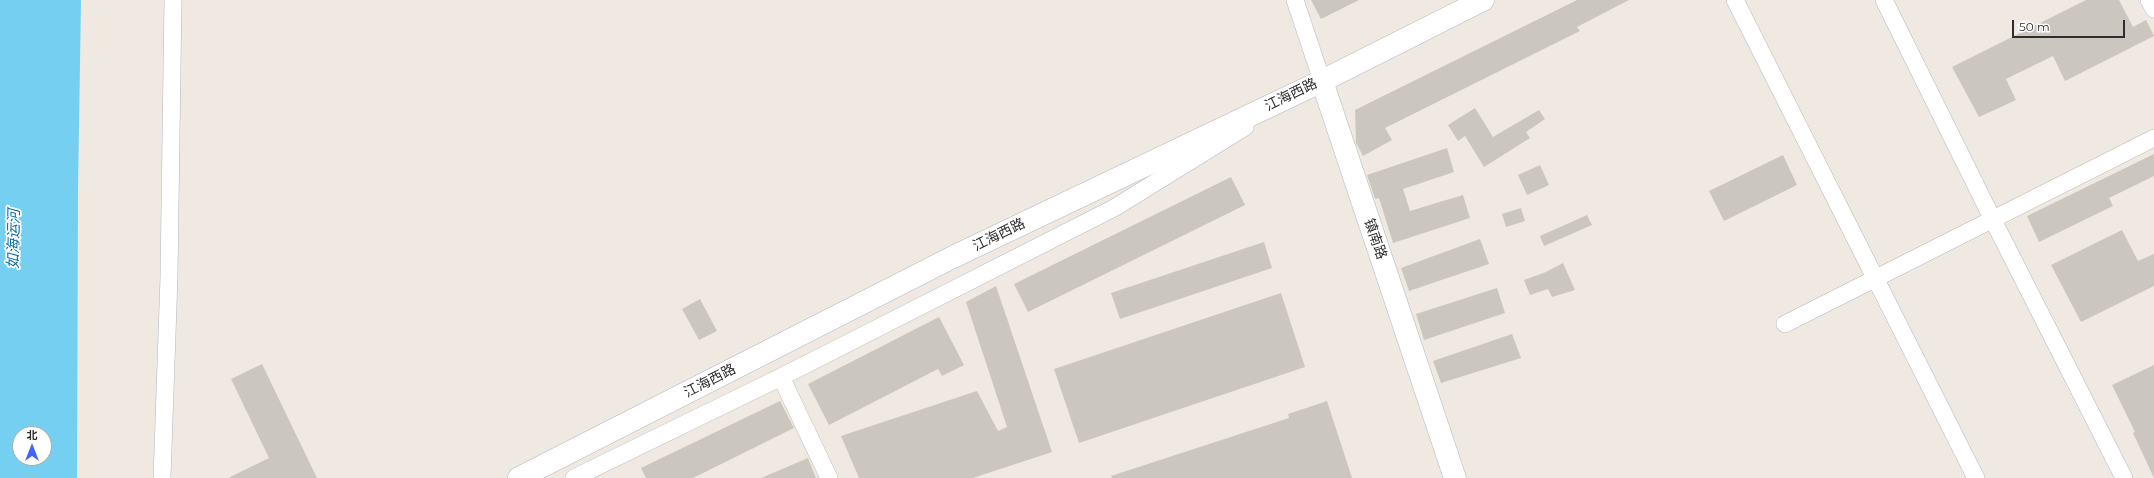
<!DOCTYPE html>
<html>
<head>
<meta charset="utf-8">
<style>
  body { margin:0 }
  #map { position:relative; width:2154px; height:478px; overflow:hidden; background:#efe9e1; font-family:Montserrat,"Noto Sans SC",sans-serif }
  canvas { display:block }
  .north { position:absolute; left:12px; top:426px; width:40px; height:40px; box-sizing:border-box; background:#fff; border:1px solid #ababab; border-radius:50%; rotate:0deg; font-size:11px; font-weight:700; line-height:16px; text-align:center; color:#2e2e2e }
  .north::after { content:''; display:block; margin:auto; width:14px; height:18px; background:#4264fb; clip-path:polygon(50% 0,100% 100%,50% 72%,0 100%) }
  .scale { position:absolute; left:2012px; top:20px; width:113px; height:18px; box-sizing:border-box; border:2px solid #2e2e2e; border-top:0; padding-left:5px; font-size:12px; line-height:14px; white-space:nowrap; color:#2e2e2e; -webkit-text-stroke:3px #fff; paint-order:stroke }
</style>
</head>
<body>
<div id="map">
<canvas width="2154" height="478"></canvas>
<div class="north">北</div>
<div class="scale">50 m</div>
</div>
<script>
const context = document.querySelector('canvas').getContext('2d');
context.lineJoin = 'round';
function paint(path, color) {
  context.fillStyle = color;
  context.fill(path, 'evenodd');
}
function strokePath(path, color, width, dash) {
  context.strokeStyle = color;
  context.lineWidth = width;
  context.lineCap = dash ? 'butt' : 'round';
  context.setLineDash(dash || []);
  context.stroke(path);
}
function write(font, color, halo, rows, align = 'center') {
  context.font = font + ' Montserrat,"Noto Sans SC",sans-serif';
  context.lineWidth = 3.5;
  context.setLineDash([]);
  context.textBaseline = 'middle';
  context.strokeStyle = halo;
  context.fillStyle = color;
  for (const [text, x, y, turn = 0] of rows) {
    context.save();
    context.translate(x, y);
    context.rotate((+turn || 0) * Math.PI / 180);
    context.textAlign = isNaN(turn) ? turn : align;
    if (halo) context.strokeText(text, 0, 0);
    context.fillText(text, 0, 0);
    context.restore();
  }
}
paint(new Path2D(`
  M0,0H81L78,188L77,478H0ZM20,434H44V458H20Z`), '#75cff0');
paint(new Path2D(`
  M1311,0H1359L1321,19Z
  M1577,0H1629L1577,27L1580,31L1385,128L1392,140L1363,156L1356,143L1355,110Z
  M2086,0H2119L2133,27L2146,20L2154,36L2065,81L2053,56L2006,79L2016,100L1979,117L1952,67Z
  M1475,108L1493,137L1539,110L1545,119L1526,132L1530,138L1484,167L1465,136L1458,141L1448,125Z
  M1447,148L1454,172L1403,189L1410,211L1463,195L1470,218L1393,243L1379,198L1375,199L1367,175Z
  M2154,154V176L2109,198L2113,206L2039,242L2027,216Z
  M1783,155L1797,185L1724,221L1709,191Z
  M1540,165L1549,185L1527,195L1518,175Z
  M1231,177L1245,205L1028,312L1014,284Z
  M1521,208L1525,221L1506,227L1502,214Z
  M1587,215L1592,225L1544,246L1540,236Z
  M2122,230L2138,261L2154,254V286L2081,322L2051,265Z
  M1480,239L1489,264L1409,291L1401,268Z
  M1264,242L1272,268L1120,319L1111,293Z
  M1563,263L1575,290L1552,297L1548,289L1530,295L1524,280L1546,272Z
  M996,286L1052,452L973,478H859L841,436L977,391L998,431L1007,427L966,302Z
  M1497,288L1505,313L1424,340L1416,314Z
  M1281,293L1305,367L1079,443L1054,369Z
  M700,299L717,331L699,340L682,309Z
  M939,317L964,365L942,376L938,369L829,425L808,384Z
  M1512,334L1521,358L1441,383L1433,361Z
  M262,364L317,478H228L269,458L231,379Z
  M2154,365V478L2133,433L2135,432L2112,385Z
  M780,401L794,428L693,478H646L641,468Z
  M1327,401L1352,478H1112L1111,476L1289,418L1288,414Z
  M808,458L816,478H761Z`), '#cbc7bf');
const street = new Path2D(`
  M1295,0L1322,81L1311,87
  M1735,0L1976,478
  M1884,0L1993,220L2124,478
  M2149,0L2154,9
  M1785,324L2154,138
  M781,377L829,478
  M162,478L169,277L173,0
  M574,478L781,377L1114,208L1245,127`);
const secondary = new Path2D(`
  M1322,81L1455,478
  M519,478L953,257L1322,81L1483,0`);
strokePath(street, '#b4b7c1', 18);
strokePath(secondary, '#b4b7c1', 23);
strokePath(street, '#fff', 17);
strokePath(secondary, '#fff', 22);
write('14px', '#2e2e2e', '#fff', [
  ["江海西路",1291,95,-26],
  ["江海西路",999,235,-26],
  ["镇南路",1375,239,71],
  ["江海西路",710,381,-27]
]);
write('italic 15px', '#0d6fa3', '#fff', [
  ["如海运河",14,239,-89]
]);
</script>
</body>
</html>
